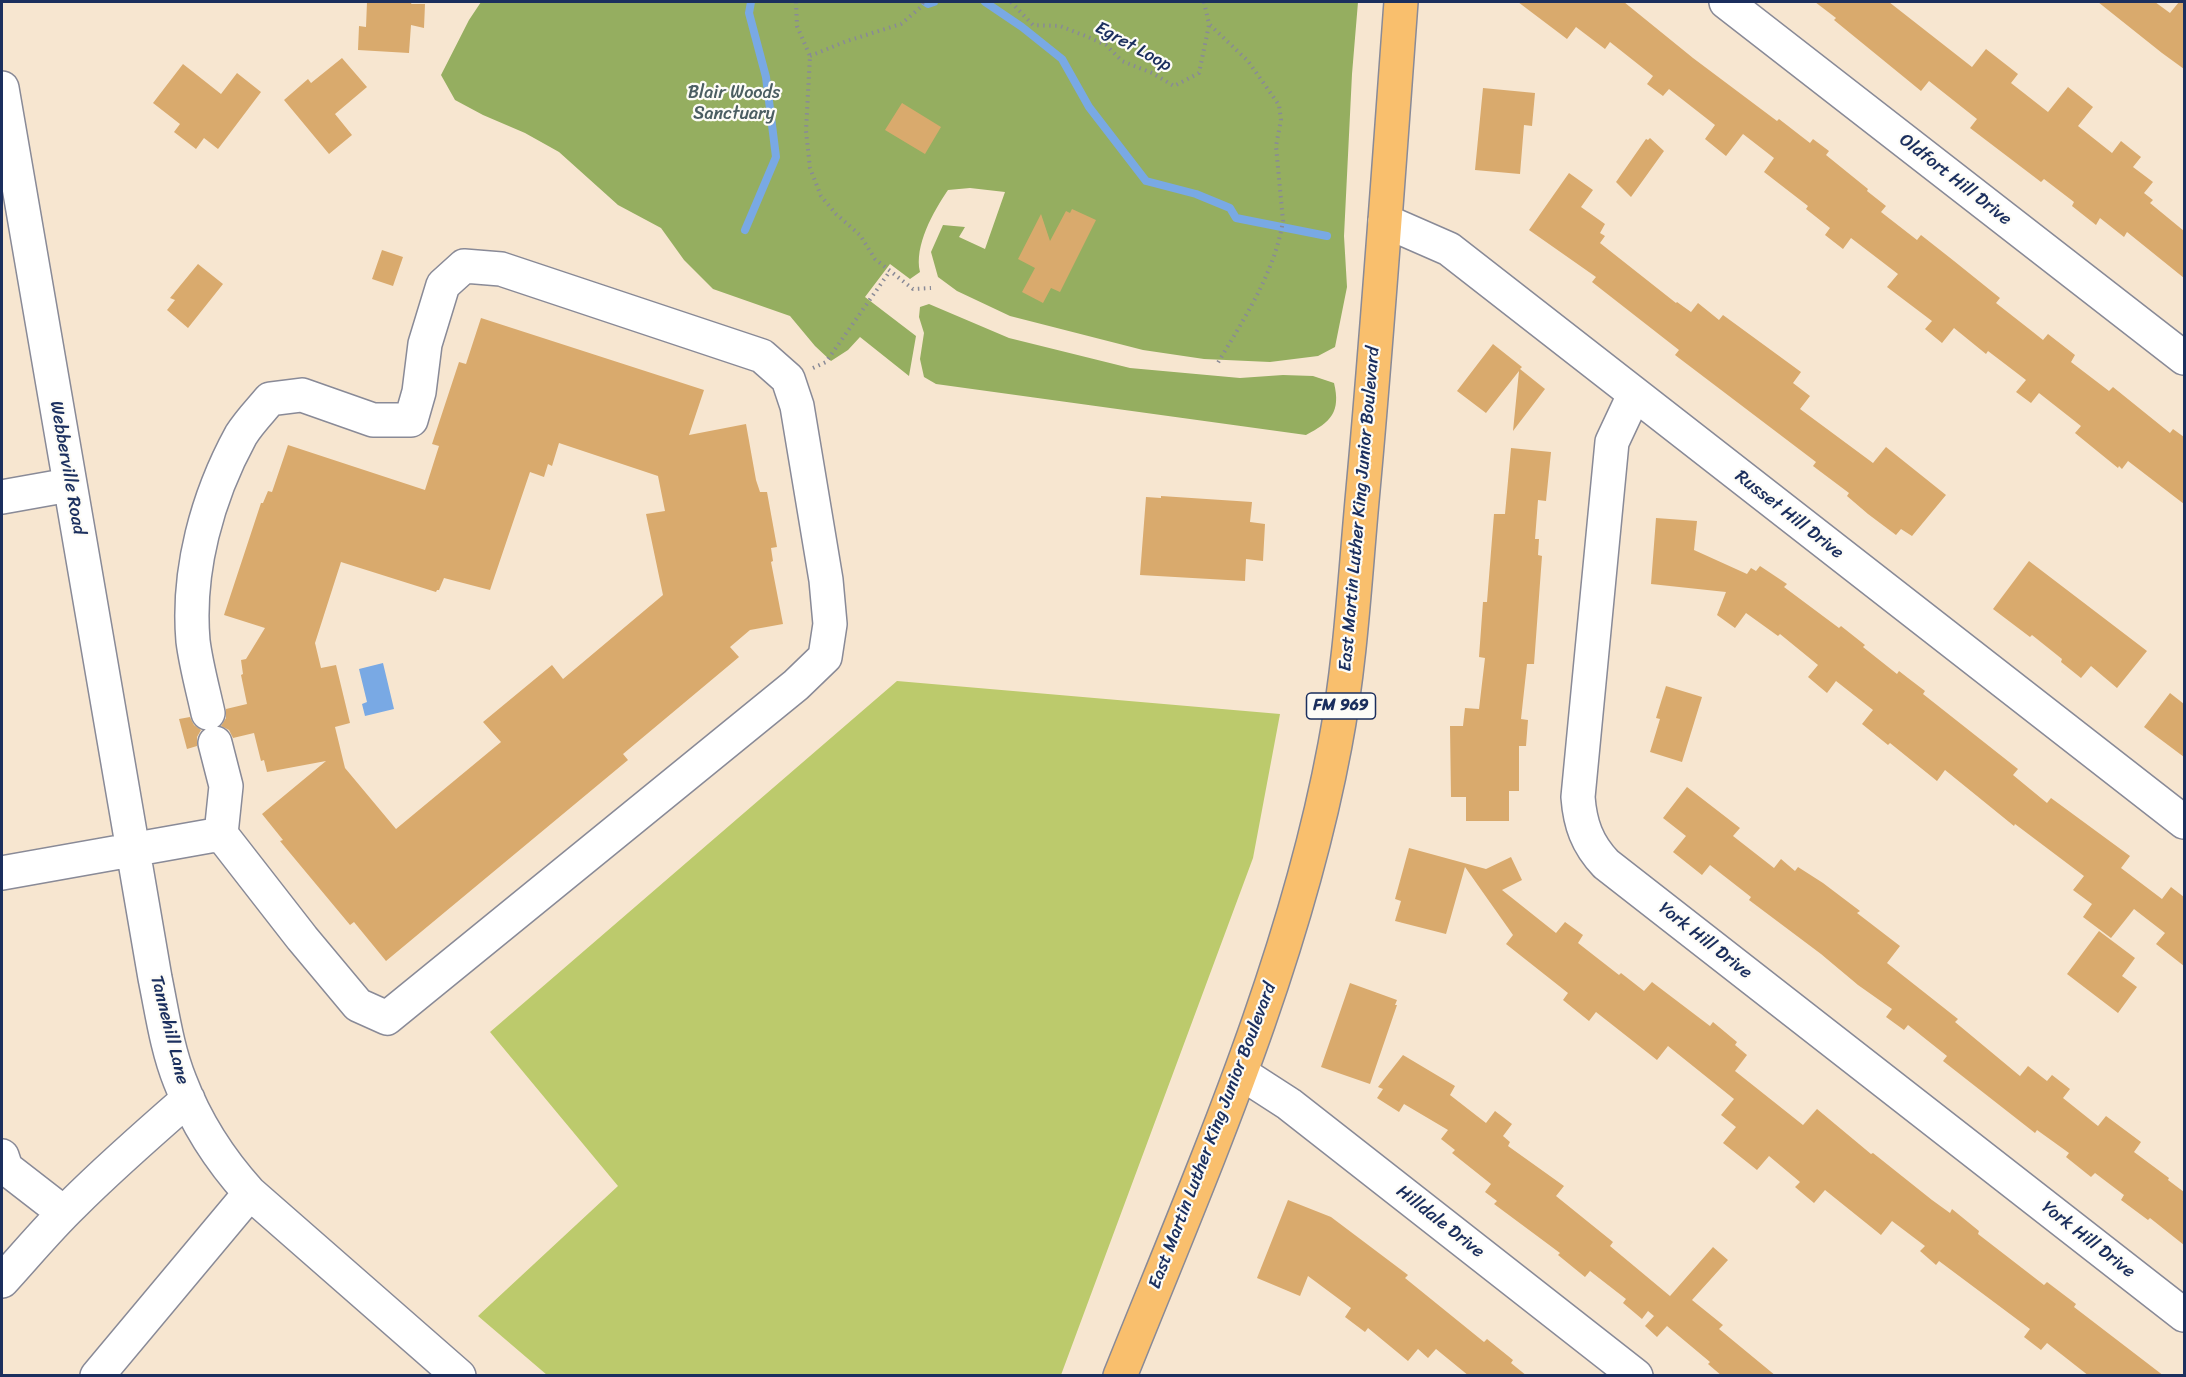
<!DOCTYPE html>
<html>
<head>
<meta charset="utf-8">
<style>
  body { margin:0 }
  #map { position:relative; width:2186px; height:1377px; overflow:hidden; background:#f7e6d0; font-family:Sriracha,sans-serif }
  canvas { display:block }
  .frame { position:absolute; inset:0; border:3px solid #1b2f5e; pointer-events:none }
</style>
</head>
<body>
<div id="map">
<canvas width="2186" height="1377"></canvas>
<div class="frame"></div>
</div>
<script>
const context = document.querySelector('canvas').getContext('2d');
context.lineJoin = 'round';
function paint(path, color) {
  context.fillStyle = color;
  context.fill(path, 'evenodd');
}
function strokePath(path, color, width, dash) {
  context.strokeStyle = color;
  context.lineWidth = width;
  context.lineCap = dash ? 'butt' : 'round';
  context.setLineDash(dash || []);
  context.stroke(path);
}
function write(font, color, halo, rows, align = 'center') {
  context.font = font + ' Sriracha,sans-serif';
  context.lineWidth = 4.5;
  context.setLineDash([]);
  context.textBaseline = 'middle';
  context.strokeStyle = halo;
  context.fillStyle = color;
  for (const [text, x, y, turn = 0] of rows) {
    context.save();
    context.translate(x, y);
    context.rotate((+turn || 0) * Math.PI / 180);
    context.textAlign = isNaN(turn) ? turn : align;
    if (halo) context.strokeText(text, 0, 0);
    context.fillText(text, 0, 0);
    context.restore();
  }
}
paint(new Path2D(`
  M897,681L1280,714L1253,858L1061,1375H547L478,1316L618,1186L490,1032Z`), '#bcca6c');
paint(new Path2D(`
  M481,2H1358L1352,74L1344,236L1347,287L1335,347L1318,356L1270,362L1204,359L1143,350L1010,316L957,291L938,277L931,252L943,225L965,227L959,237L985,249L1005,192L970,188L948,190C933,212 914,246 920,272L910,279L890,264L865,297L916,336L909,376L860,337L848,350L831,361L815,346L790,316L713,289L684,260L661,228L618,205L559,152L525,133L483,115L455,100L441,75L469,20Z
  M929,304L1009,338L1130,368L1240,378L1283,375L1313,376L1334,383C1341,412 1331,422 1306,435L936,384L924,377L920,359L924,333L919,317L920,307Z`), '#95ae60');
paint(new Path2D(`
  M383,663L394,709L365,716L362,704L367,702L359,669Z`), '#79a9e4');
strokePath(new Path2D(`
  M925,2L928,4L934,2
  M985,2L1022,27L1062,59L1089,107L1146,181L1196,194L1230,208L1236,218L1327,236
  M745,230L776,157L766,77L749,13L751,2`), '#79a9e4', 8);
paint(new Path2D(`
  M367,2H412L411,4H425L424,28L411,25L409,53L358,50L359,26L366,27Z
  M1518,2H1624L1693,58L1777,121L1779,119L1810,143L1813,139L1829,151L1826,155L1868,189L1867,191L1886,206L1881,212L1917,240L1921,235L1954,261L2000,298L1996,303L2033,332L2043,340L2048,334L2075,355L2071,362L2109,391L2113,387L2170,433L2173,429L2184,437V504L2128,461L2122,469L2119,466L2118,468L2075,433L2081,426L2039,393L2031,403L2016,392L2026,380L1988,351L1986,354L1954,328L1942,343L1925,329L1932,321L1887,287L1898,274L1851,238L1843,249L1825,235L1830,228L1806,209L1808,206L1764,172L1774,158L1743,134L1726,156L1705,139L1715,125L1669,89L1663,96L1647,84L1653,76L1610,42L1605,49L1576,27L1567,39Z
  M1815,2H1889L1972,67L1986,49L2018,74L2011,83L2048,112L2068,87L2093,107L2078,126L2112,153L2121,141L2141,157L2133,167L2153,182L2144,193L2153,200L2150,203L2184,231V278L2127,232L2124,237L2100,218L2096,225L2072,206L2074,202L2044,179L2041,182L1970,128L1977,119L1929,81L1921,91L1834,20L1836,18Z
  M2098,2H2155L2170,13L2179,2H2184V69L2162,53Z
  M342,58L367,87L335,114L352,135L329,154L284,100L308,79L311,83Z
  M183,64L221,94L237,73L261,92L218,149L204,138L196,149L174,132L180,124L153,103Z
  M1483,88L1535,93L1532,126L1524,125L1520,174L1475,170Z
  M902,103L941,127L925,154L885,130Z
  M1650,138L1664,151L1631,197L1616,182L1646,139L1648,140Z
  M1569,173L1593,190L1581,207L1605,224L1600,233L1605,236L1600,243L1676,303L1677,302L1691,312L1698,303L1719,320L1723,315L1801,372L1793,383L1810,396L1800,409L1873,463L1886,447L1946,495L1912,536L1901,529L1896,535L1868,514L1847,496L1849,493L1813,466L1816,462L1675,355L1679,350L1592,282L1596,277L1529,230Z
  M1072,209L1096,220L1060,292L1051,288L1043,303L1022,292L1035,268L1018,259L1041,214L1050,241L1066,211L1070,213Z
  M382,250L403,257L393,286L372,279Z
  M198,264L223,284L188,328L167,310L175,300L170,298Z
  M481,318L704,390L689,435L746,424L756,480L760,492H767L777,547L771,548L773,561L771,562L783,624L750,630L730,647L739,657L623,754L628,760L386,961L354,922L350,925L280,841L283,840L262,814L326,761L267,772L264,760L261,761L254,733L233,738L229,730L221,726L226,718V709L247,704L241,675L243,674L241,660L246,659L265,628L224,615L261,503H263L268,491L272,492L288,445L425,490L439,446L432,444L459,362L466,364ZM559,443L658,476L665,511L646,514L663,595L563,679L552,665L483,722L501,742L396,829L345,768L335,727L350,723L336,665L321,668L315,643L341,562L436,592L437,590H439L444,578L490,590L530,472L544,477L548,464L552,466Z
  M1493,344L1522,367L1520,369L1545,389L1513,431L1519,371L1486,413L1457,391Z
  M1511,448L1551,452L1546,501L1538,500L1535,539H1539L1538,555L1542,556L1534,664H1527L1521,719L1528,720L1526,746H1519V791H1509V821H1466V797H1451L1450,726H1463L1465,708L1479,709L1485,658L1479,657L1483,602H1487L1494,514H1505Z
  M1161,496L1252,502L1250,522L1265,524L1263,561L1246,559L1245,581L1140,575L1146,497L1161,498Z
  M1656,518L1697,521L1694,550L1747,574L1751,568L1756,571L1760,566L1787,584L1784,587L1839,628L1841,626L1865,645L1863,647L1897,674L1899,671L1908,678L1925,691L1923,694L2018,769L2013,775L2047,803L2051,798L2130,856L2121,868L2162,899L2171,887L2184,897V966L2156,944L2165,933L2134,909L2111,938L2083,917L2092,904L2073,890L2084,876L2015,824L2014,826L1945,770L1937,781L1890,743L1888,745L1862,724L1873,710L1836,681L1827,693L1808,677L1818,665L1780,634L1778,636L1746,613L1735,628L1717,615L1726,592L1651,584Z
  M2029,561L2147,651L2117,688L2091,666L2081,678L2061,662L2062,659L2032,635L2030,637L1993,609Z
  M1666,686L1702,697L1682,762L1650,752L1660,719L1656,718Z
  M2170,693L2184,704V757L2144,727Z
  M190,717L194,725L201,730L197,737V746L187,749L179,719Z
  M1687,787L1740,828L1733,836L1774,868L1781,859L1795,871L1798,867L1823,883L1860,911L1857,913L1900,946L1887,963L1958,1019L1955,1022L2020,1076L2028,1066L2047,1081L2052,1075L2070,1089L2063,1098L2098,1126L2106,1116L2141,1142L2134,1152L2169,1178L2168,1180L2184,1192V1245L2150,1218L2148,1220L2121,1200L2124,1195L2095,1173L2091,1177L2066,1157L2069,1153L2037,1130L2035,1133L1943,1061L1947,1056L1908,1025L1904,1030L1886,1017L1892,1009L1858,985L1821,954L1749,900L1751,897L1710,865L1702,875L1673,852L1686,836L1663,818Z
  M1409,848L1486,869L1511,857L1522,880L1502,890L1556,933L1565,922L1583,935L1578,943L1619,975L1621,973L1644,991L1652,982L1710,1026L1713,1022L1737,1042L1735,1045L1747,1055L1735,1071L1803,1125L1817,1109L1871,1154L1873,1153L1932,1200L1950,1213L1952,1209L1979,1231L1978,1234L2044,1285L2047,1282L2076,1304L2074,1307L2164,1376H2089L2047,1343L2041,1350L2024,1337L2030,1329L1939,1261L1936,1265L1920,1251L1925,1246L1892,1221L1881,1235L1825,1190L1814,1203L1795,1187L1800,1182L1769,1156L1757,1170L1723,1143L1736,1127L1721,1115L1734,1099L1668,1046L1657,1060L1596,1012L1589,1021L1563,1000L1568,993L1506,944L1513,935L1465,867L1446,934L1395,921L1401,901L1395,899Z
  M2099,931L2135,958L2122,976L2137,987L2118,1013L2067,974Z
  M1350,983L1397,1000L1395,1005H1397L1370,1084L1321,1067Z
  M1403,1055L1455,1086L1450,1095L1486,1123L1495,1111L1512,1124L1503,1136L1510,1142L1508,1146L1564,1186L1556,1196L1613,1242L1610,1246L1670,1296L1713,1247L1728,1260L1692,1300L1723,1325L1719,1329L1776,1376H1722L1708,1364L1710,1362L1667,1326L1657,1337L1645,1326L1654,1316L1648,1311L1642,1319L1623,1303L1626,1299L1590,1271L1585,1277L1558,1255L1560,1253L1494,1204L1497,1201L1485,1192L1491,1184L1452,1153L1455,1150L1441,1139L1448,1130L1404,1104L1399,1112L1377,1098L1383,1089L1378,1087Z
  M1288,1200L1331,1217L1408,1275L1405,1278L1484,1342L1487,1339L1513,1360L1511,1363L1527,1376H1469L1436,1349L1428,1358L1418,1349L1408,1361L1368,1328L1365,1332L1345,1317L1351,1308L1308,1276L1300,1296L1257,1278Z`), '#d9aa6d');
const minor = new Path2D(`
  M1726,2L2184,358
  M2,88L155,978C162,1012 167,1049 180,1081C196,1123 220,1160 250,1193L459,1376
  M1385,221L1449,249L2184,822
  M1634,395L1612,442L1578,797C1580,824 1587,844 1606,864L2184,1315
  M2,497L69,485
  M215,743L226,786L221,834
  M2,873L221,834L302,938L358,1005L387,1018L796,685L825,657L830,624L826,580L797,406L788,379L762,356L501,269L464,266L443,285L425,344L419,392L411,420H373L302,395L270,399C260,411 249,422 241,435C207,497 187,571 193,641C196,665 203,690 208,713
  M1241,1073L1289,1104L1636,1376
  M2,1156L6,1168L64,1213
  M2,1281C25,1256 48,1228 73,1204C110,1167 149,1133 188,1099
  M97,1376L250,1193`);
const major = new Path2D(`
  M1120,1376C1203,1169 1294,964 1335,745C1351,661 1355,575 1363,490C1378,328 1389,165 1401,2`);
strokePath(minor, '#898a97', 36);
strokePath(major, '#898a97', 36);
strokePath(new Path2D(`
  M796,2L797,26L810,56L806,131L810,168L821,196L836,214L860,235L875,259L913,289L931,288
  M1011,2L1033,25L1060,26L1088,37L1106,45L1122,61L1152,73L1174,86L1199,73L1209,25
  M1204,2L1209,24L1248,61L1279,105L1281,120L1276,146L1283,221C1274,275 1243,320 1216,366
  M810,56L847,41L901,24L921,7L923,2
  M813,368L826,362L890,271`), '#898a97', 4, [1.5, 4.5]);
strokePath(minor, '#fff', 33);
strokePath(major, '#f9bf6d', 33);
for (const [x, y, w] of [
  [1341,706,69]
]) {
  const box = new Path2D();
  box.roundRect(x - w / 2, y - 13, w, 26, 4.5);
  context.fillStyle = '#fdfcf7';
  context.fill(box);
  strokePath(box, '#1b2f5e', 1.5);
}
write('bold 16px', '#1b2f5e', null, [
  ["FM 969",1341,706]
]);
write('18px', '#1b2f5e', '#fdfcf7', [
  ["Egret Loop",1133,47,29],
  ["Oldfort Hill Drive",1955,180,38],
  ["Webberville Road",67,468,80],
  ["East Martin Luther King Junior Boulevard",1360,509,-85],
  ["Russet Hill Drive",1789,515,38],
  ["York Hill Drive",1705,941,38],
  ["Tannehill Lane",169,1030,76],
  ["East Martin Luther King Junior Boulevard",1213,1136,-69],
  ["Hilldale Drive",1440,1222,38],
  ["York Hill Drive",2088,1240,38]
]);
write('18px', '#4b5e62', '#fdfcf7', [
  ["Blair Woods",734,93],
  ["Sanctuary",734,114]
]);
</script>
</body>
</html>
